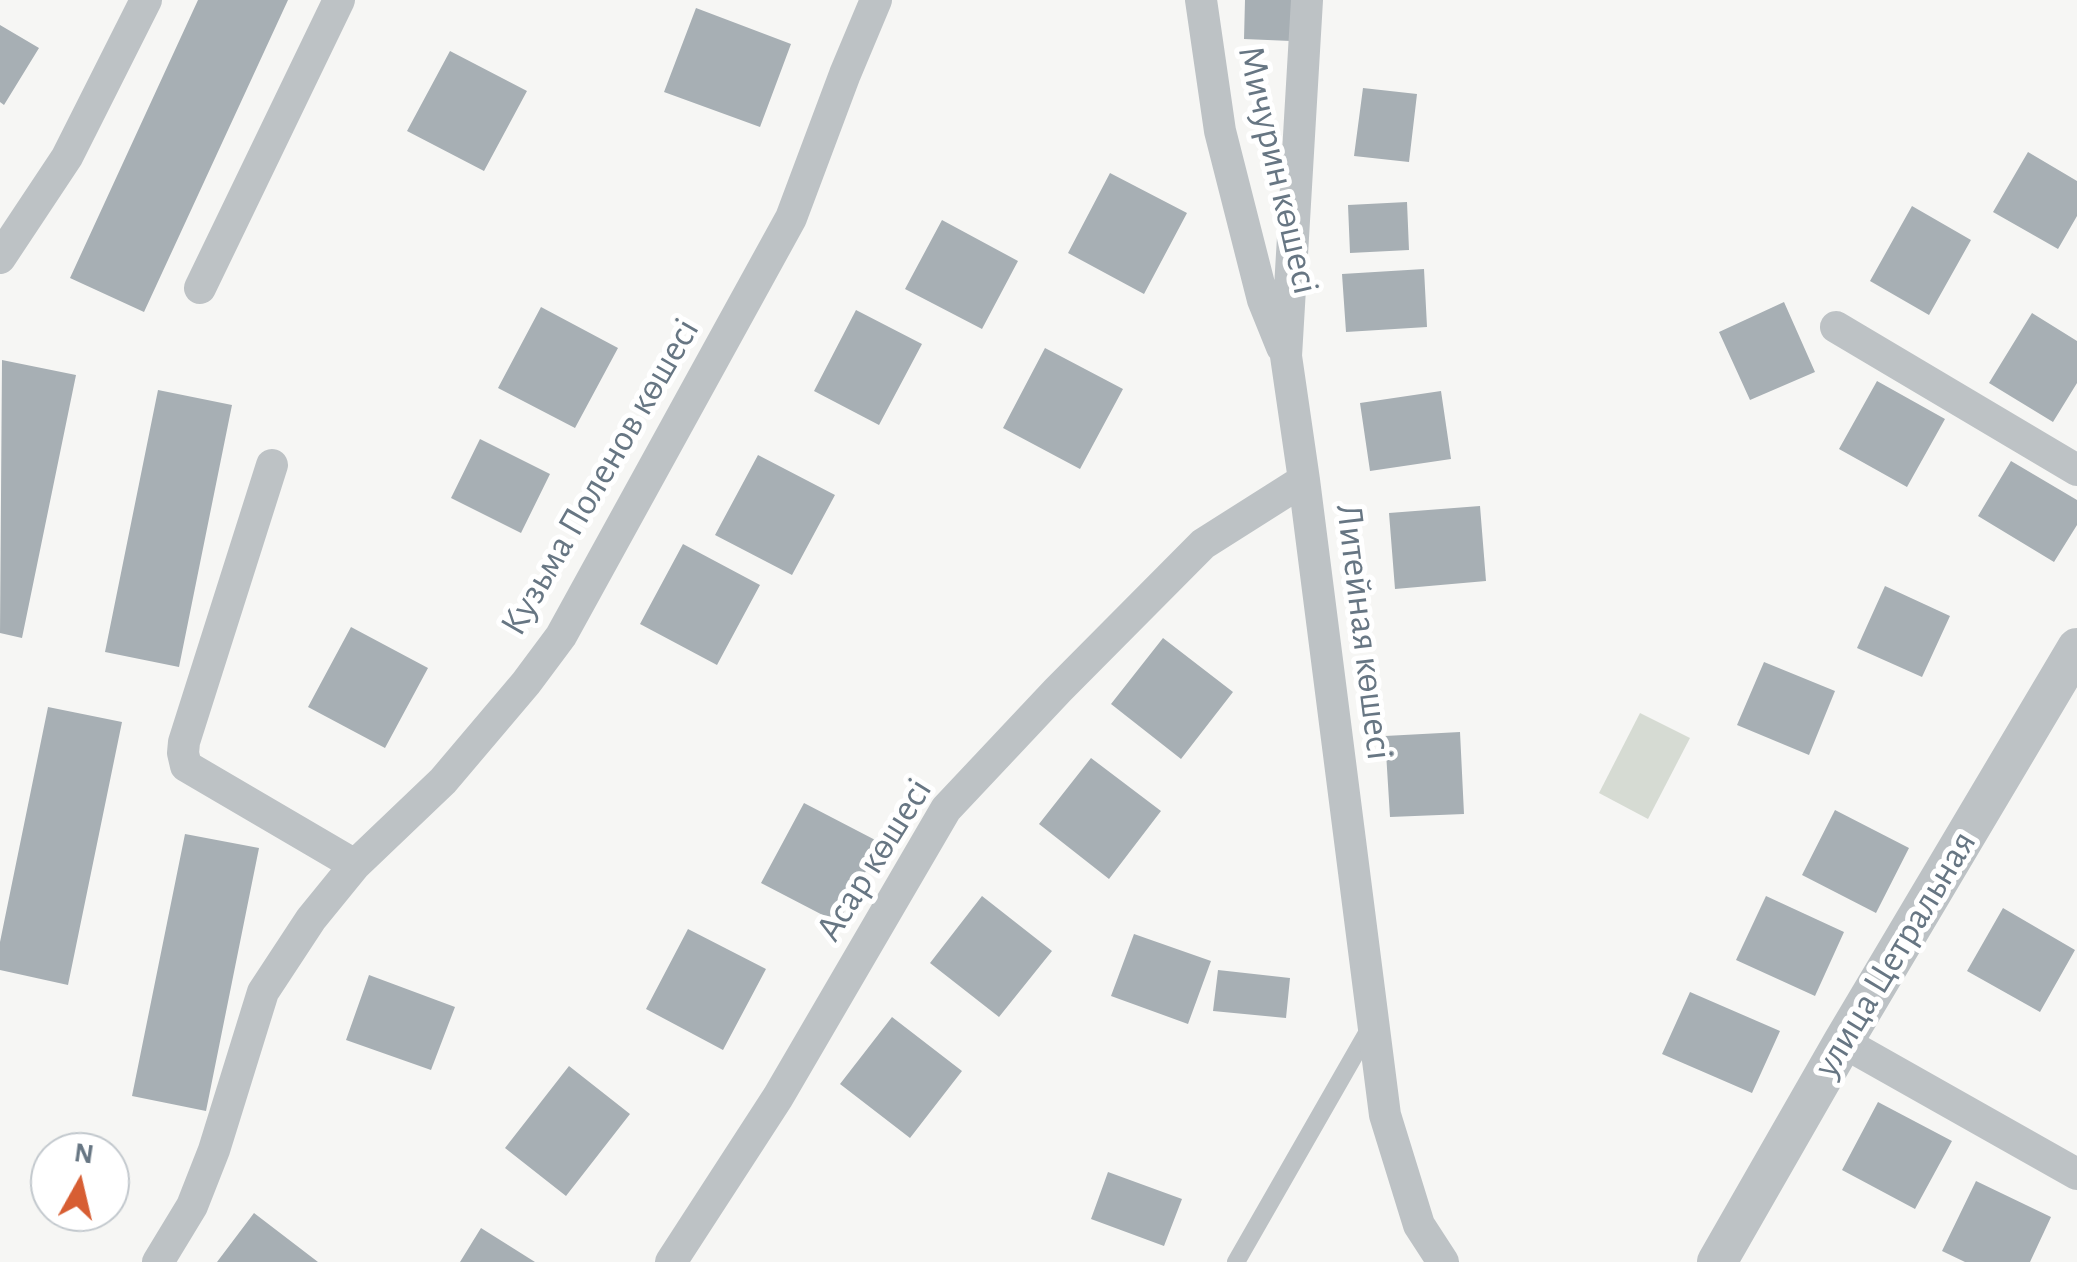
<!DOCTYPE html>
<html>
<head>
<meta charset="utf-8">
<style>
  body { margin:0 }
  #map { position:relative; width:2077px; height:1262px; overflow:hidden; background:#f6f6f4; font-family:"Alegreya Sans",sans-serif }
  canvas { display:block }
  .north { position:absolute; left:30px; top:1132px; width:100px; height:100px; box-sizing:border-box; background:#fff; border:2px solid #c2c8cd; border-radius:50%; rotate:8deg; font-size:28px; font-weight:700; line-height:40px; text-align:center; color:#677683 }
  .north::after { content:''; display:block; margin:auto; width:35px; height:45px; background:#d75e33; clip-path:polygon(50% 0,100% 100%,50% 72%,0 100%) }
</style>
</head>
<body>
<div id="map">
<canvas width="2077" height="1262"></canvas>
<div class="north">N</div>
</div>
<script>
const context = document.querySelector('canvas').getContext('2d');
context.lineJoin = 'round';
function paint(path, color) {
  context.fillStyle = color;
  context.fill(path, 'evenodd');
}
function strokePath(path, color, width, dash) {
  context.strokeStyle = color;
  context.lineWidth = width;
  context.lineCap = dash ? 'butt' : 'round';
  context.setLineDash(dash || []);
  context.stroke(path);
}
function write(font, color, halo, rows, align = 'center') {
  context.font = font + ' "Alegreya Sans",sans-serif';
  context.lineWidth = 10;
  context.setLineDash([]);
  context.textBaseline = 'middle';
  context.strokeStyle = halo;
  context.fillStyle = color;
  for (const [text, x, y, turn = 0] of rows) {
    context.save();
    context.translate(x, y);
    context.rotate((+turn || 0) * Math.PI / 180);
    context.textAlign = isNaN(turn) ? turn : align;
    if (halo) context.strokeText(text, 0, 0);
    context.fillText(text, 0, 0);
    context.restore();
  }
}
paint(new Path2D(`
  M1640,713L1690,738L1648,819L1599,793Z`), '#d6dbd3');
paint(new Path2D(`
  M198,0H288L144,312L70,278Z
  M1245,0H1293L1291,41L1244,39Z
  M696,8L791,44L760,127L664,92Z
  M0,25L39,48L4,105L0,102Z
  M450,51L527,91L484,171L407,131Z
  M1363,88L1417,94L1409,162L1354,156Z
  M2028,152L2077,181V216L2058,249L1993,212Z
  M1110,173L1187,213L1144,294L1068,253Z
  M1407,202L1409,250L1350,253L1348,205Z
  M1912,206L1971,240L1929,315L1870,281Z
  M942,220L1018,261L982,329L905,289Z
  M1424,269L1427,327L1346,332L1342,274Z
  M1784,302L1815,372L1750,400L1719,332Z
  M541,307L618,348L575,428L498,388Z
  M856,310L922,344L879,425L814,391Z
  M2032,313L2077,341V383L2053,422L1989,383Z
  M1045,348L1123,389L1080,469L1003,428Z
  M2,360L76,375L22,638L0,633Z
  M1877,381L1945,419L1907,487L1839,449Z
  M158,390L232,405L179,667L105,652Z
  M1441,391L1451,459L1370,471L1360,403Z
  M480,439L550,474L521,533L451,498Z
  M758,455L835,495L792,575L715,535Z
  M2011,461L2077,500V525L2054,562L1978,516Z
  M1480,506L1486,581L1395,589L1389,513Z
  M683,544L760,585L717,665L640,624Z
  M1885,586L1950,616L1922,677L1857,648Z
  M351,627L428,668L385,748L308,707Z
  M1163,638L1233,692L1181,759L1111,704Z
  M1764,662L1835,691L1809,755L1737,725Z
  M48,707L122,722L68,985L0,970V942Z
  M1460,732L1464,814L1390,817L1385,736Z
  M1091,758L1161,811L1109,879L1039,824Z
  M804,803L881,843L838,923L761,883Z
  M1835,810L1909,848L1876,913L1802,875Z
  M185,834L259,848L206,1111L132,1096Z
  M982,896L1052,951L999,1017L930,963Z
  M1766,896L1844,932L1815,996L1736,960Z
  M2003,908L2075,950L2040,1012L1967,971Z
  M688,929L766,969L723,1050L646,1009Z
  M1134,934L1211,961L1188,1024L1111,996Z
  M1218,970L1290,978L1286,1018L1213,1011Z
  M369,975L455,1007L431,1070L346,1040Z
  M1690,992L1780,1031L1752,1093L1662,1054Z
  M892,1017L962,1071L910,1138L840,1084Z
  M569,1066L630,1114L566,1196L505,1148Z
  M1878,1102L1952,1141L1915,1209L1842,1170Z
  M1108,1172L1182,1199L1164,1246L1091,1219Z
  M1976,1181L2051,1217L2030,1262H1965L1942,1251Z
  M254,1213L318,1262H217Z
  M481,1228L535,1262H460Z`), '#a7afb4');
strokePath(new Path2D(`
  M1236,1262L1370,1028`), '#bdc2c5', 18);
strokePath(new Path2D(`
  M1201,0L1220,131L1263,300L1282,347
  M1307,0L1286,356L1304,480L1385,1115L1419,1225L1443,1262
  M0,258L67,157L146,0
  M200,288L339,0
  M1836,327L2077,470
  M272,465L184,742L183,753L186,766L355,865
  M1843,1042L2077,1174
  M158,1262L192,1206L214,1150L263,992L311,919L355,865L443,781L526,683L561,636L791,218L845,74L876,0
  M671,1262L778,1097L946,809L1058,690L1203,544L1304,480`), '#bdc2c5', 32);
strokePath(new Path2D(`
  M1717,1262L1843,1042L2077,648`), '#bdc2c5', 40);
write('38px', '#677683', '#fff', [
  ["Мичурин көшесі",1278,170,77],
  ["Кузьма Поленов көшесі",600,477,-60],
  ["Литейная көшесі",1364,632,83],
  ["Асар көшесі",874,860,-58],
  ["улица Цетральная",1895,954,-59]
]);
</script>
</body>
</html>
